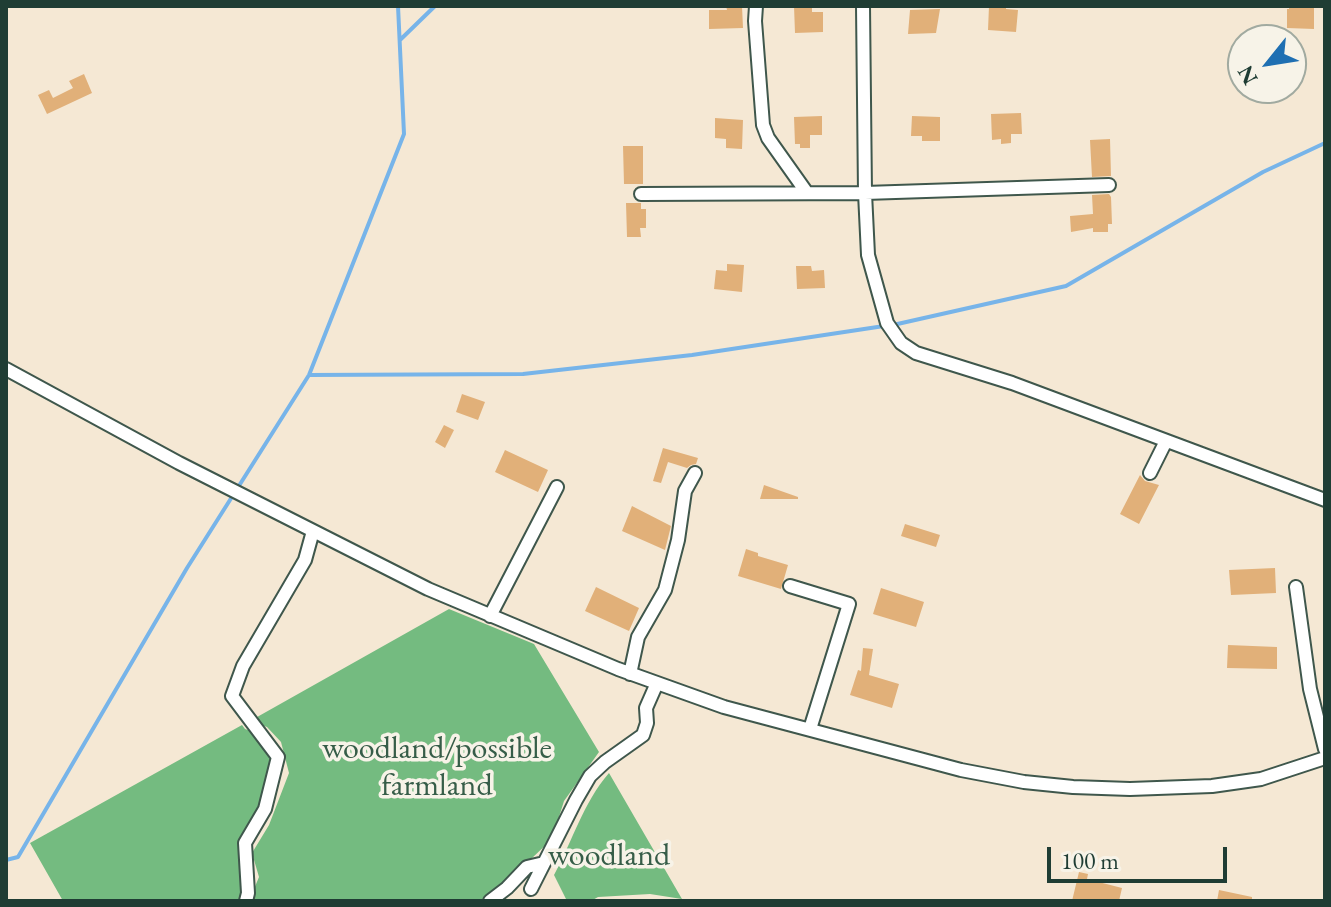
<!DOCTYPE html>
<html>
<head>
<meta charset="utf-8">
<style>
  body { margin:0 }
  #map { position:relative; width:1331px; height:907px; overflow:hidden; background:#f5e8d4; font-family:"EB Garamond",serif }
  canvas { display:block }
  .frame { position:absolute; inset:0; border:8px solid #1f3d34; pointer-events:none }
  .north { position:absolute; left:1227px; top:24px; width:80px; height:80px; box-sizing:border-box; background:#f7f3e8; border:2px solid #a1aaa0; border-radius:50%; rotate:240deg; font-size:22px; font-weight:700; line-height:32px; text-align:center; color:#1f3d34 }
  .north::after { content:''; display:block; margin:auto; width:28px; height:36px; background:#1f6fb2; clip-path:polygon(50% 0,100% 100%,50% 72%,0 100%) }
  .scale { position:absolute; left:1047px; top:847px; width:180px; height:36px; box-sizing:border-box; border:4px solid #1f3d34; border-top:0; padding-left:10px; font-size:24px; line-height:28px; white-space:nowrap; color:#1f3d34; -webkit-text-stroke:6px #f7f3e8; paint-order:stroke }
</style>
</head>
<body>
<div id="map">
<canvas width="1331" height="907"></canvas>
<div class="frame"></div>
<div class="north">N</div>
<div class="scale">100 m</div>
</div>
<script>
const context = document.querySelector('canvas').getContext('2d');
context.lineJoin = 'round';
function paint(path, color) {
  context.fillStyle = color;
  context.fill(path, 'evenodd');
}
function strokePath(path, color, width, dash) {
  context.strokeStyle = color;
  context.lineWidth = width;
  context.lineCap = dash ? 'butt' : 'round';
  context.setLineDash(dash || []);
  context.stroke(path);
}
function write(font, color, halo, rows, align = 'center') {
  context.font = font + ' "EB Garamond",serif';
  context.lineWidth = 7;
  context.setLineDash([]);
  context.textBaseline = 'middle';
  context.strokeStyle = halo;
  context.fillStyle = color;
  for (const [text, x, y, turn = 0] of rows) {
    context.save();
    context.translate(x, y);
    context.rotate((+turn || 0) * Math.PI / 180);
    context.textAlign = isNaN(turn) ? turn : align;
    if (halo) context.strokeText(text, 0, 0);
    context.fillText(text, 0, 0);
    context.restore();
  }
}
paint(new Path2D(`
  M449,609L534,644L599,752L564,801L552,839L487,901H249L259,877L252,853L269,825L289,773L281,742L267,727L250,721Z
  M242,725L245,729L263,735L279,764L242,858L246,886L240,901H63L30,843Z
  M609,773L682,899L650,894L598,897L591,901H567L554,875C573,840 583,803 609,773Z`), '#74bb80');
strokePath(new Path2D(`
  M400,40L435,6
  M893,325L1066,286L1263,172L1325,143
  M309,375L523,374L692,355L884,326
  M6,860L18,857L187,568L309,375L404,134L398,6`), '#77b4e9', 4);
paint(new Path2D(`
  M726,6H742L743,28L709,29V10H727Z
  M794,6H812V12H823V32L795,33Z
  M989,6H1006V9L1018,10L1016,32L988,30Z
  M1289,6H1314V29L1287,28V9H1289Z
  M940,9L936,33L908,34L910,10Z
  M84,74L92,93L47,114L38,95L49,90L53,98L73,88L69,81Z
  M1021,113L1022,134H1011V143L1001,144V139L992,140L991,114Z
  M822,116V135H810V148H800V144H795L794,117Z
  M912,116L940,117V141H922V136H911Z
  M715,118L743,120L742,149L726,148V139L715,138Z
  M1110,139L1111,176L1092,177L1090,140Z
  M623,146H643V184H624Z
  M1109,194L1111,197L1112,224H1108V232H1093V228L1071,232L1070,216L1093,214L1092,195Z
  M626,203H641V209H646V228H640L641,237H627Z
  M727,264L744,265L742,292L714,289L716,270L727,271Z
  M796,266H811L812,271L824,270L825,288L797,289Z
  M462,394L485,402L478,420L456,412Z
  M444,425L454,430L445,448L435,442Z
  M663,448L698,458L696,464L691,465L687,468L668,462L661,483L653,481Z
  M505,450L548,470L538,492L495,472Z
  M1140,475L1145,481L1159,485L1139,524L1120,514Z
  M764,485L798,497V499H760Z
  M632,506L671,526L665,550L622,531Z
  M905,524L940,535L936,547L901,536Z
  M746,549L758,553V556L788,565L781,589L738,576Z
  M1275,568L1276,593L1231,595L1229,570Z
  M596,587L639,608L629,631L585,611Z
  M881,588L924,602L916,627L873,614Z
  M1228,645L1277,647V669L1227,668Z
  M863,648L873,649L869,675L899,684L892,708L850,695L858,670L861,671Z
  M1079,872L1088,874L1087,879L1122,888L1119,901H1072Z
  M1219,890L1252,897V901H1217Z`), '#e1b079');
const minor = new Path2D(`
  M756,6L755,21L763,125L768,138L807,193
  M863,6L865,193L868,255L887,323L901,343L916,353L1012,383L1325,500
  M641,194L865,193L1109,185
  M6,369L179,463L428,589L618,669L724,707L961,770L1024,782L1073,787L1130,789L1212,786L1261,779L1325,758
  M1150,473L1166,441
  M790,586L849,604L810,729
  M1296,587L1310,689L1325,749
  M490,616L557,487
  M630,674L638,637L665,590L678,540L685,491L695,473
  M531,889L576,800L590,776L605,762L643,735L647,723L646,708L657,683
  M246,901L248,893L245,843L265,809L278,757L232,696L243,666L305,560L313,531
  M490,901L507,888L527,867L544,863`);
strokePath(minor, '#3f574c', 16);
strokePath(minor, '#fff', 12);
write('32px', '#365d48', '#f7f3e8', [
  ["woodland/possible",437,749],
  ["farmland",437,786],
  ["woodland",609,856]
]);
</script>
</body>
</html>
